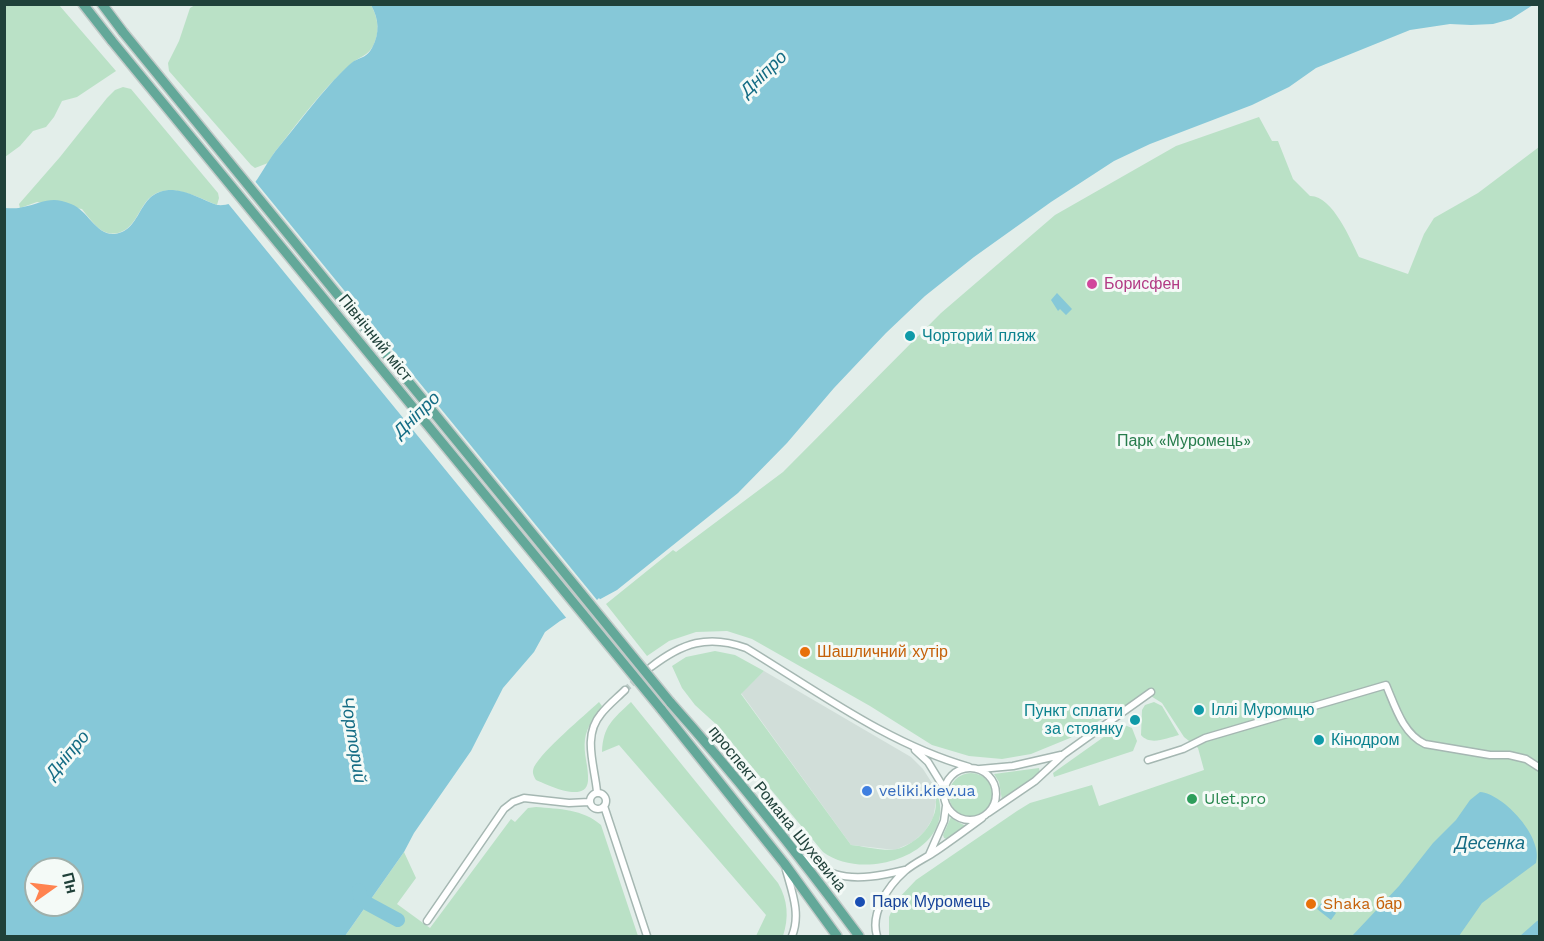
<!DOCTYPE html>
<html>
<head>
<meta charset="utf-8">
<style>
  body { margin:0 }
  #map { position:relative; width:1544px; height:941px; overflow:hidden; background:#e3eeea; font-family:"Work Sans",sans-serif }
  canvas { display:block }
  .frame { position:absolute; inset:0; border:6px solid #20413a; pointer-events:none }
  .north { position:absolute; left:24px; top:857px; width:60px; height:60px; box-sizing:border-box; background:#f4faf7; border:2px solid #9fb0ab; border-radius:50%; rotate:76deg; font-size:16px; font-weight:700; line-height:24px; text-align:center; color:#20413a }
  .north::after { content:''; display:block; margin:auto; width:21px; height:27px; background:#ff8350; clip-path:polygon(50% 0,100% 100%,50% 72%,0 100%) }
</style>
</head>
<body>
<div id="map">
<canvas width="1544" height="941"></canvas>
<div class="frame"></div>
<div class="north">Пн</div>
</div>
<script>
const context = document.querySelector('canvas').getContext('2d');
context.lineJoin = 'round';
function paint(path, color) {
  context.fillStyle = color;
  context.fill(path, 'evenodd');
}
function strokePath(path, color, width, dash) {
  context.strokeStyle = color;
  context.lineWidth = width;
  context.lineCap = dash ? 'butt' : 'round';
  context.setLineDash(dash || []);
  context.stroke(path);
}
function write(font, color, halo, rows, align = 'center') {
  context.font = font + ' "Work Sans",sans-serif';
  context.lineWidth = 6;
  context.setLineDash([]);
  context.textBaseline = 'middle';
  context.strokeStyle = halo;
  context.fillStyle = color;
  for (const [text, x, y, turn = 0] of rows) {
    context.save();
    context.translate(x, y);
    context.rotate((+turn || 0) * Math.PI / 180);
    context.textAlign = isNaN(turn) ? turn : align;
    if (halo) context.strokeText(text, 0, 0);
    context.fillText(text, 0, 0);
    context.restore();
  }
}
paint(new Path2D(`
  M764,671L911,757L923,769L932,783L936,802L933,818L925,831L913,842L895,850L851,845L741,693Z`), '#d1ded9');
paint(new Path2D(`
  M5,4L59,5L116,71L77,97L62,101L54,117L46,127L33,131L20,146L5,157Z
  M195,5H371C378,18 380,30 374,44C368,57 359,56 350,65C321,90 298,123 274,153L268,163L255,168L251,165L169,71L168,63L179,41L190,8Z
  M123,87L131,89L218,193L219,198L217,205C200,198 182,188 163,191C138,196 141,227 118,233C101,237 91,220 82,209L37,202L20,208L19,204L60,157L107,98L115,90Z
  M1259,117L1272,141H1278L1293,179L1310,196C1332,195 1351,240 1359,257L1408,274L1424,234L1434,218L1478,193L1539,147V936H889V917L896,901L916,880L1017,811L1030,803L1092,785L1099,806L1204,770L1198,748L1184,737L1162,703L1146,693L1070,738L1031,754L1002,759L969,756L932,745L870,706L752,639L727,631L696,632L669,641L647,656L606,604L673,550L676,552L783,472L941,313L1055,215L1176,146Z
  M715,651L735,655L764,671L741,694L851,845C862,846 887,852 897,849C917,844 937,823 936,801C936,796 933,789 932,783C970,847 868,886 823,852L718,726L695,705L682,688L672,666L686,657Z
  M599,702L602,706C595,716 587,726 585,739C583,754 589,767 588,781C586,804 548,785 536,780C533,775 532,772 534,767C544,749 583,717 599,702Z
  M631,702L778,883C788,900 789,918 783,936H756L766,915L619,745L602,752C603,726 613,719 631,702Z
  M1154,702L1162,706L1179,735C1167,738 1150,746 1141,735L1142,710L1145,705Z
  M1122,724L1132,728L1137,741L1133,751L1054,777L1053,773Z
  M1039,768L1040,773L1002,800L999,782L994,774Z
  M949 795a22 22 0 1 1 44 0a22 22 0 1 1-44 0Z
  M536,807C559,809 583,809 601,825L638,936H345L404,852L416,878L397,904L430,928L511,819L515,822L528,808Z
  M951,817L956,821L966,826L947,839L944,838L943,835Z`), '#bae1c6');
paint(new Path2D(`
  M371,5H1533L1511,19L1493,24L1471,25L1450,24L1410,30L1316,68L1289,87L1252,105L1150,144L1114,161L1051,202L974,257L925,296L886,333L834,388L787,443L738,493L617,590L560,621L545,632L534,652L503,688L471,751L414,833L404,852L345,936H5L4,208C11,208 17,209 23,207C42,203 51,195 71,204C88,210 96,236 115,234C144,230 136,189 173,190C188,191 203,200 217,205C249,208 261,168 278,148C296,126 314,102 334,80C340,74 347,66 354,61C362,57 367,57 372,48C380,33 379,19 371,5ZM36,869H72V905H36Z
  M1057,293L1072,309L1066,315L1060,309L1058,311L1051,300Z
  M1480,792C1504,794 1544,838 1536,863L1482,903L1459,936H1352L1399,886L1433,843L1456,820L1470,800Z
  M1322,902L1336,913L1331,920L1317,909Z
  M1539,920V936H1520L1537,921Z`), '#86c8d8');
paint(new Path2D(`
  M254,180L597,600L599,598L602,602L568,620L226,201L236,196Z`), '#e3eeea');
strokePath(new Path2D(`
  M359,890L361,900L398,920`), '#86c8d8', 14);
strokePath(new Path2D(`
  M625,690L647,670`), '#bccbc7', 6, [6, 3]);
const minor = new Path2D(`
  M651,667C682,643 708,634 746,648C817,691 888,744 969,767
  M915,750L928,762L944,788
  M1148,760L1183,749L1205,738L1386,685C1395,706 1403,734 1425,744L1490,755H1509L1526,759L1540,768
  M944 794a26 26 0 1 1 52 0a26 26 0 1 1-52 0Z
  M980,769L1013,766L1061,755
  M597,792C595,767 582,736 601,714C608,705 617,698 625,690
  M590 801a8 8 0 1 1 16 0a8 8 0 1 1-16 0Z
  M604,806L647,936
  M988,813L1035,781L1064,754L1151,692
  M929,855L944,821L946,806
  M801,857C812,863 823,870 835,874C857,881 884,875 905,870
  M786,870C792,892 801,914 792,936
  M427,921L504,809L513,802L524,798L569,803L589,802
  M877,936C870,913 888,886 905,871C914,863 926,858 936,851C952,840 967,829 982,818`);
const primary = new Path2D(`
  M83,4L112,41
  M102,4L123,32
  M670,702C737,777 799,855 859,936
  M661,709L784,863L837,936`);
strokePath(minor, '#a5b7b2', 9);
strokePath(primary, '#c1cac8', 12);
strokePath(minor, '#fff', 6);
strokePath(primary, '#63a899', 9);
const primaryBridge = new Path2D(`
  M123,32L670,702
  M112,41L661,709`);
strokePath(primaryBridge, '#c1cac8', 12, []);
strokePath(primaryBridge, '#63a899', 9);
for (const [x, y, r, color] of [
  [1092,284,6,"#d1479c"],
  [910,336,6,"#0f9aa8"],
  [805,652,6,"#e8710a"],
  [1199,710,6,"#0f9aa8"],
  [1135,720,6,"#0f9aa8"],
  [1319,740,6,"#0f9aa8"],
  [867,791,6,"#3f7fe0"],
  [1192,799,6,"#2e9e5b"],
  [860,902,6,"#1a4fb4"],
  [1311,904,6,"#e8710a"]
]) {
  const dot = new Path2D();
  dot.arc(x, y, r, 0, 2 * Math.PI);
  context.fillStyle = color;
  context.fill(dot);
  strokePath(dot, '#f4faf7', 2);
}
write('16px', '#b23c85', '#f4faf7', [
  ["Борисфен",1104,284]
], 'left');
write('16px', '#0d838f', '#f4faf7', [
  ["Чорторий пляж",922,336],
  ["Іллі Муромцю",1211,710],
  ["Пункт сплати",1123,711,"right"],
  ["за стоянку",1123,729,"right"],
  ["Кінодром",1331,740]
], 'left');
write('16px', '#20413a', '#f4faf7', [
  ["Північний міст",375,338,51],
  ["проспект Романа Шухевича",777,809,51]
]);
write('16px', '#277c4c', '#f4faf7', [
  ["Парк «Муромець»",1184,441]
]);
write('16px', '#c56008', '#f4faf7', [
  ["Шашличний хутір",817,652],
  ["Shaka бар",1323,904]
], 'left');
write('16px', '#366cbe', '#f4faf7', [
  ["veliki.kiev.ua",879,791]
], 'left');
write('16px', '#27864d', '#f4faf7', [
  ["Ulet.pro",1204,799]
], 'left');
write('16px', '#164399', '#f4faf7', [
  ["Парк Муромець",872,902]
], 'left');
write('italic 18px', '#146c84', '#f4faf7', [
  ["Дніпро",764,74,-44],
  ["Дніпро",417,415,-44],
  ["Чорторий",353,740,81],
  ["Дніпро",68,755,-50],
  ["Десенка",1490,844]
]);
</script>
</body>
</html>
